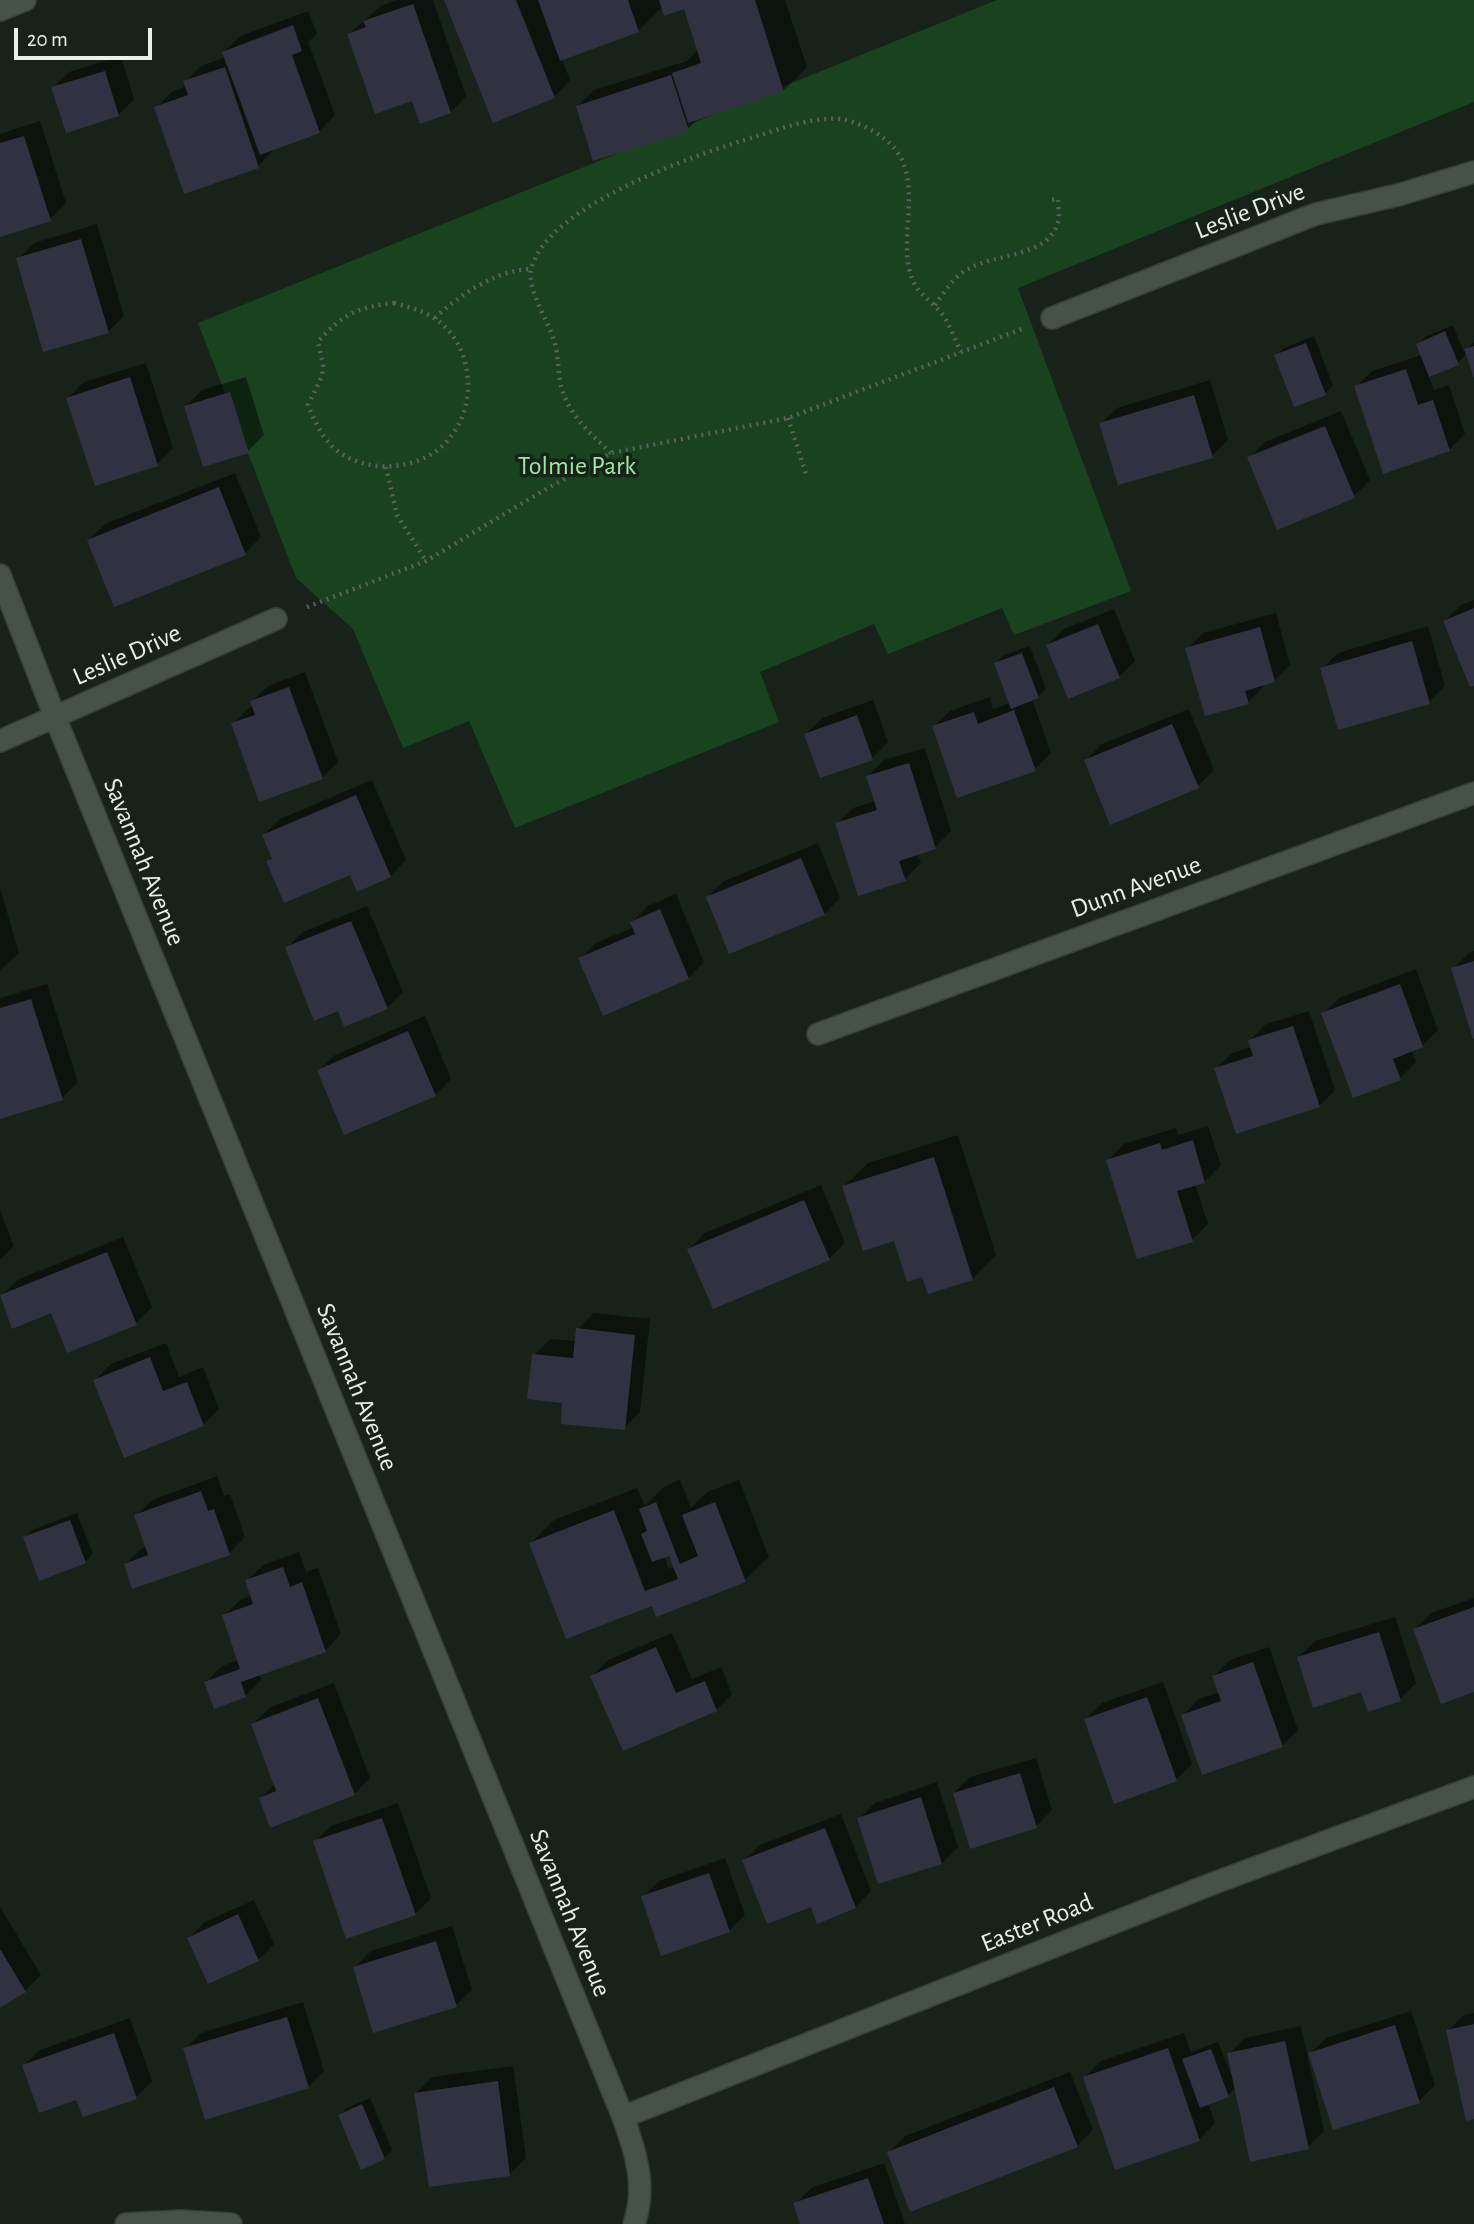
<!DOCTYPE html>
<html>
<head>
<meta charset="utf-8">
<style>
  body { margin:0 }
  #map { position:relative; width:1474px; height:2224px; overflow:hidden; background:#172318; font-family:"Alegreya Sans",sans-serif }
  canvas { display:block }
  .scale { position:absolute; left:14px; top:28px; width:138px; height:32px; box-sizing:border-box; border:4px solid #eaf1ea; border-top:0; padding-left:9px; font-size:21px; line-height:24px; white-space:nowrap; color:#eaf1ea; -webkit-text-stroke:5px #172318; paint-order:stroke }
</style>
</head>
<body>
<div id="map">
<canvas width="1474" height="2224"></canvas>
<div class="scale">20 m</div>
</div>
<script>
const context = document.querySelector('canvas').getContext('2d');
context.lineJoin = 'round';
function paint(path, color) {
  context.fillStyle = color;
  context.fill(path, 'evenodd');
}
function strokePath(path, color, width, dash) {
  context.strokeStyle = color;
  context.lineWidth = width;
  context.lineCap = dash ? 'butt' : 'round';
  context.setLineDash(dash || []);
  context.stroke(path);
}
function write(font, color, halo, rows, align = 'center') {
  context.font = font + ' "Alegreya Sans",sans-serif';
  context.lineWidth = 7;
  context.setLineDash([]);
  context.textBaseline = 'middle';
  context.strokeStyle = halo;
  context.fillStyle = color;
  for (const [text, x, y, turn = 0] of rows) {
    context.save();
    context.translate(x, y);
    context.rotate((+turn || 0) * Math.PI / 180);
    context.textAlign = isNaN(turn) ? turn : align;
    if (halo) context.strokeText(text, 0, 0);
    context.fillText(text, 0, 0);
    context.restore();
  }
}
paint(new Path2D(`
  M997,0H1474V102L1018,288L1131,591L1014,635L1002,608L888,654L874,624L760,672L779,722L515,828L469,721L403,748L353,629L296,578L198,323Z`), '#18431e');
paint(new Path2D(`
  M397,0H433L466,96L451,112L413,99L349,34L381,6Z
  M446,0H785L807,67L783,91L699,117L688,129L578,106L594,90L687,61L698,49L685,7L663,6L638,31L562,59L570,80L555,96L494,121Z
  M308,11L317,34L308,42L335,115L319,131L274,148V150L258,166L156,108L172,92L186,86L185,82L201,66L226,57L224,52L240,36Z
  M121,56L134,99L118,115L53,88L69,72Z
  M40,121L66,203L50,219L0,236V134Z
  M97,224L124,316L108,332L18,259L34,243Z
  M1453,325L1464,352L1474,342V374L1467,353L1458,363L1428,375L1434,390L1449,385L1465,434L1449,450L1356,387L1372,371L1422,355L1418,344L1425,337Z
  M1314,336L1333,386L1325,393L1276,355L1284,348Z
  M146,363L173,448L157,464L68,398L84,382Z
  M246,377L264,435L248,451L186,406L202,390Z
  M1210,380L1228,440L1212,456L1101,424L1117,408Z
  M1341,411L1370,480L1354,496L1249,458L1265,442Z
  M235,473L261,537L245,553L89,540L105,524Z
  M1474,600V684L1445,621L1461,605Z
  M1114,609L1135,661L1119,677L1048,645L1064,629Z
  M1276,613L1290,665L1274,681L1263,684L1264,686L1248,702L1187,649L1203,633Z
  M1428,626L1445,686L1429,702L1339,728L1322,669L1338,653Z
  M1030,646L1046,689L1038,697L1032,699L1051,753L1035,769L934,727L950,711L990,697L993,709L1011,703L996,663L1004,655Z
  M305,672L338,762L322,778L233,724L249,708L254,706L252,701L268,686Z
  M873,700L888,742L872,758L821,775L806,734L822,718Z
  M1189,709L1214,770L1198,786L1086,760L1102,744Z
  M925,748L951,831L935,847L917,853L921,863L905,879L837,824L853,808L876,801L868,776L884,760Z
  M372,780L406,860L390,876L351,873L268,862L273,857L264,835L280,819Z
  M818,843L840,898L824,914L708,897L724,881Z
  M0,888L19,953L0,970Z
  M676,894L704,962L688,978L580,959L596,943L634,927L632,922L648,906Z
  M367,906L403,992L387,1008L339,1009L287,948L303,932Z
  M1474,951V1034L1453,969L1469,953Z
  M1416,969L1438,1030L1422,1046L1411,1050L1416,1062L1400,1078L1323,1014L1339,998Z
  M47,984L78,1082L62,1098L0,1117V998Z
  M1309,1011L1335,1090L1319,1106L1216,1069L1232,1053L1252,1047L1250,1040L1266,1024Z
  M425,1016L451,1079L435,1095L319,1070L335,1055Z
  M1208,1126L1221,1165L1205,1181L1195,1184L1208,1224L1192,1240L1108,1160L1124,1144L1176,1128L1178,1135Z
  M958,1135L996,1255L972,1279L924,1275L895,1239L844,1186L868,1163Z
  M821,1185L845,1243L829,1259L689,1249L705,1233Z
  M0,1211L14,1246L0,1260Z
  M123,1237L152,1307L136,1323L52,1311L1,1296L17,1280Z
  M594,1313L650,1319L640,1412L624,1428L564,1401L534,1355L550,1339L576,1341L578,1329Z
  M166,1343L179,1377L203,1367L219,1409L203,1425L95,1380L111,1364Z
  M217,1476L224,1496L230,1494L245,1537L229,1553L126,1564L142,1548L147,1547L136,1516L152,1500Z
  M680,1480L691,1508L707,1492L739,1480L769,1557L745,1580L653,1604L531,1543L554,1520L637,1488L645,1506L665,1486ZM670,1553L675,1567L669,1569L664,1556Z
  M77,1513L93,1554L85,1562L25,1538L32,1530Z
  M299,1552L306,1572L318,1568L341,1634L326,1650L259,1674L261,1680L245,1696L206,1682L222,1666L239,1660L224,1616L240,1600L252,1595L247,1581L263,1565Z
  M1474,1598V1690L1415,1629L1431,1613Z
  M1395,1617L1416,1683L1400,1699L1362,1690L1299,1657L1315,1641Z
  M672,1633L692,1679L721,1667L732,1694L716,1710L592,1676L608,1660Z
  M1269,1647L1298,1730L1282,1746L1183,1715L1199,1699L1220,1692L1214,1676L1230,1660Z
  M1163,1682L1192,1764L1176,1780L1086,1719L1102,1703Z
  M334,1683L370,1778L354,1794L261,1798L275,1784L253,1724L269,1708Z
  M1036,1758L1052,1810L1036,1826L954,1793L970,1777Z
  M937,1782L958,1847L942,1863L859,1819L875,1803Z
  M398,1803L431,1898L415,1914L315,1842L331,1826Z
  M841,1814L871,1891L855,1907L812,1905L744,1861L760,1845Z
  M725,1858L745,1915L729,1931L643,1897L659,1881Z
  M254,1900L274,1944L258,1960L189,1938L205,1922Z
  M0,1907L41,1975L25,1991L0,2006Z
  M452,1926L472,1990L456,2005L355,1967L371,1951Z
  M303,2002L324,2071L308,2087L185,2049L201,2033Z
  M1411,2011L1435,2085L1419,2101L1310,2054L1326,2038Z
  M1474,2013V2117L1448,2031L1464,2015Z
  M130,2018L152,2081L136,2097L24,2065L40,2050Z
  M1301,2026L1324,2131L1308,2147L1236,2088L1228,2095L1208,2103L1215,2123L1199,2139L1085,2077L1101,2061L1184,2033L1191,2052L1218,2042L1231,2074L1233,2073L1229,2054L1245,2038Z
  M513,2066L526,2158L510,2174L416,2093L432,2077Z
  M1070,2072L1093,2130L1077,2146L889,2152L905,2136Z
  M370,2098L392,2150L384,2158L340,2116L347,2108Z
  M884,2163L905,2224H802L795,2204L811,2188Z`), '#0007');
paint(new Path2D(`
  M444,0H516L555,98L493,123Z
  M538,0H628L639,32L560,61Z
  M659,0H755L784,92L688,123L672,73L701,63L684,9L664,16Z
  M413,4L451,113L420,124L412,101L375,114L347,34L366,27L363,21Z
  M293,25L302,51L292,55L320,133L260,155L222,52Z
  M225,67L259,168L184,194L154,107L188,95L183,81Z
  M105,71L119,116L66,133L51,87Z
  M671,75L689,131L593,161L576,106Z
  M24,136L51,221L0,237V143Z
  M81,239L109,333L43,352L16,258Z
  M1445,331L1459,365L1429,377L1416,344Z
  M1306,343L1326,395L1294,407L1274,355Z
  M1474,346V378L1464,349Z
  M1406,369L1418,405L1433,400L1450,451L1383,474L1354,386Z
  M130,377L158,466L95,486L66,398Z
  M230,392L249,453L203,467L184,406Z
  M1194,395L1213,458L1118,485L1099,423Z
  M1325,426L1355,498L1277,530L1247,457Z
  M219,487L246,555L114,607L87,540Z
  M1474,608V686L1470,687L1443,621Z
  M1098,624L1120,678L1068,699L1046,645Z
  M1260,627L1275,682L1245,691L1249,704L1205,716L1185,648Z
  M1412,641L1430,704L1338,730L1320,668Z
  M1022,653L1039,698L1011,709L994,663Z
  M289,687L323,779L259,802L231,723L255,715L250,701Z
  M1014,710L1036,771L957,798L932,726L974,712L978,724Z
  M857,715L873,760L820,778L804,734Z
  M1172,724L1199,788L1110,825L1084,760Z
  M909,763L936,849L899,861L906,881L858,896L835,823L877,810L866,776Z
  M356,795L391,877L357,892L350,875L284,903L266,861L272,859L262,835Z
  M801,858L825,915L729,954L706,897Z
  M660,909L689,979L603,1016L578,958L635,934L630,922Z
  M351,921L388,1009L344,1027L338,1011L314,1021L285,947Z
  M1474,961V1038L1473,1039L1451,968Z
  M1400,984L1423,1047L1393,1059L1401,1080L1353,1098L1321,1013Z
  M31,999L63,1100L0,1119V1008Z
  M1293,1026L1320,1107L1236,1134L1214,1068L1253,1056L1248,1040Z
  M408,1031L436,1096L344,1135L317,1070Z
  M1193,1140L1205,1183L1177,1191L1193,1242L1137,1259L1106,1160L1160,1143L1162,1150Z
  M934,1157L973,1280L928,1294L922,1277L907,1282L894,1241L863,1251L842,1186Z
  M804,1200L830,1260L713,1309L687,1249Z
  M107,1252L137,1325L67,1353L51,1313L12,1329L0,1295Z
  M576,1328L635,1335L625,1430L561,1424L562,1403L527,1399L532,1354L573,1358Z
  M150,1357L163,1391L187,1382L204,1426L124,1458L93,1380Z
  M201,1491L208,1511L214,1509L230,1555L132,1589L124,1564L148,1555L134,1515Z
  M656,1502L680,1564L698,1556L682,1515L715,1502L746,1582L656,1617L652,1606L566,1639L529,1543L614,1510L645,1591L678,1579L669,1556L652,1562L641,1534L647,1531L639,1509Z
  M70,1520L86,1563L39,1581L23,1537Z
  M283,1567L290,1587L302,1582L326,1652L241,1682L246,1697L214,1709L204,1682L240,1669L222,1615L253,1604L245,1580Z
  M1474,1607V1692L1441,1704L1413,1629Z
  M1379,1632L1401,1701L1368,1712L1361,1692L1313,1708L1297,1657Z
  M656,1647L676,1693L705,1681L717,1711L623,1751L590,1676Z
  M1253,1662L1283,1747L1202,1775L1181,1715L1221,1701L1212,1676Z
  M1147,1697L1177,1781L1114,1804L1084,1719Z
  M318,1698L355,1795L270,1828L259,1798L276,1791L251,1724Z
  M1020,1773L1037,1828L970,1849L953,1793Z
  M921,1797L942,1864L878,1884L857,1818Z
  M382,1818L416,1915L346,1939L313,1841Z
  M825,1828L856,1908L817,1924L811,1907L767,1924L742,1860Z
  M709,1873L730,1932L661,1956L641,1896Z
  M238,1914L259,1961L208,1984L187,1938Z
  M436,1941L457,2007L373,2033L353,1967Z
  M0,1949L26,1992L0,2008Z
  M287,2017L309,2088L205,2120L183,2048Z
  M1474,2024V2119L1466,2121L1446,2030Z
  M1395,2025L1420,2103L1333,2130L1308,2053Z
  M114,2033L137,2099L83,2117L76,2100L39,2113L22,2065Z
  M1285,2041L1309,2149L1250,2162L1227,2053Z
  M1168,2048L1200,2141L1115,2170L1083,2077Z
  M1211,2049L1229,2097L1200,2108L1182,2059Z
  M498,2081L510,2176L429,2187L414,2093Z
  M1054,2087L1078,2147L910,2212L887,2152Z
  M362,2104L385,2159L361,2170L338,2115Z
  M868,2178L884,2224H800L793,2203Z`), '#313241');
const street = new Path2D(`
  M0,10L25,0
  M1052,318L1316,214L1398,195L1474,172
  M0,575L55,717L623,2117C636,2153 647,2187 634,2224
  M0,741L276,619
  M818,1034L1474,793
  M623,2117L1214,1883L1474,1787
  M126,2224L181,2221L231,2224`);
strokePath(street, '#363e37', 24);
strokePath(new Path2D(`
  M394,303C408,307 422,310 434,318C474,344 479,405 448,440C422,471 368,475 336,450C322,438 315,422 308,405L322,376L323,365L318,342C342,314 358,307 394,303Z
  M935,305C944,293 954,276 968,269C993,254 1049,257 1058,222C1060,215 1058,206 1058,199L1050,200
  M435,318C459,295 496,270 531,269
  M788,418L806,474
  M611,453C589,432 566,413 560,381C558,367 558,353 554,340C548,321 527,289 531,270C545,205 701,153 757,136C783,128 812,117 840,119C858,121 884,135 895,149C921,182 901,230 909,268C915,297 931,297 945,318C951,329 956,341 961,352
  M386,467L397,515L426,561
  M307,607L426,561L541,492L611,453L788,418L1022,329`), '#586258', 4.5, [2, 5]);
strokePath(street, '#455246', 21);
write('26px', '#eaf1ea', '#172318', [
  ["Leslie Drive",1250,211,-21],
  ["Leslie Drive",127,655,-24],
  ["Savannah Avenue",144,862,68],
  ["Dunn Avenue",1136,887,-20],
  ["Savannah Avenue",357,1387,68],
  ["Savannah Avenue",570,1913,68],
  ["Easter Road",1037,1923,-22]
]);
write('26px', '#9fe5a3', '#172318', [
  ["Tolmie Park",577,466]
]);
</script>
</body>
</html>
